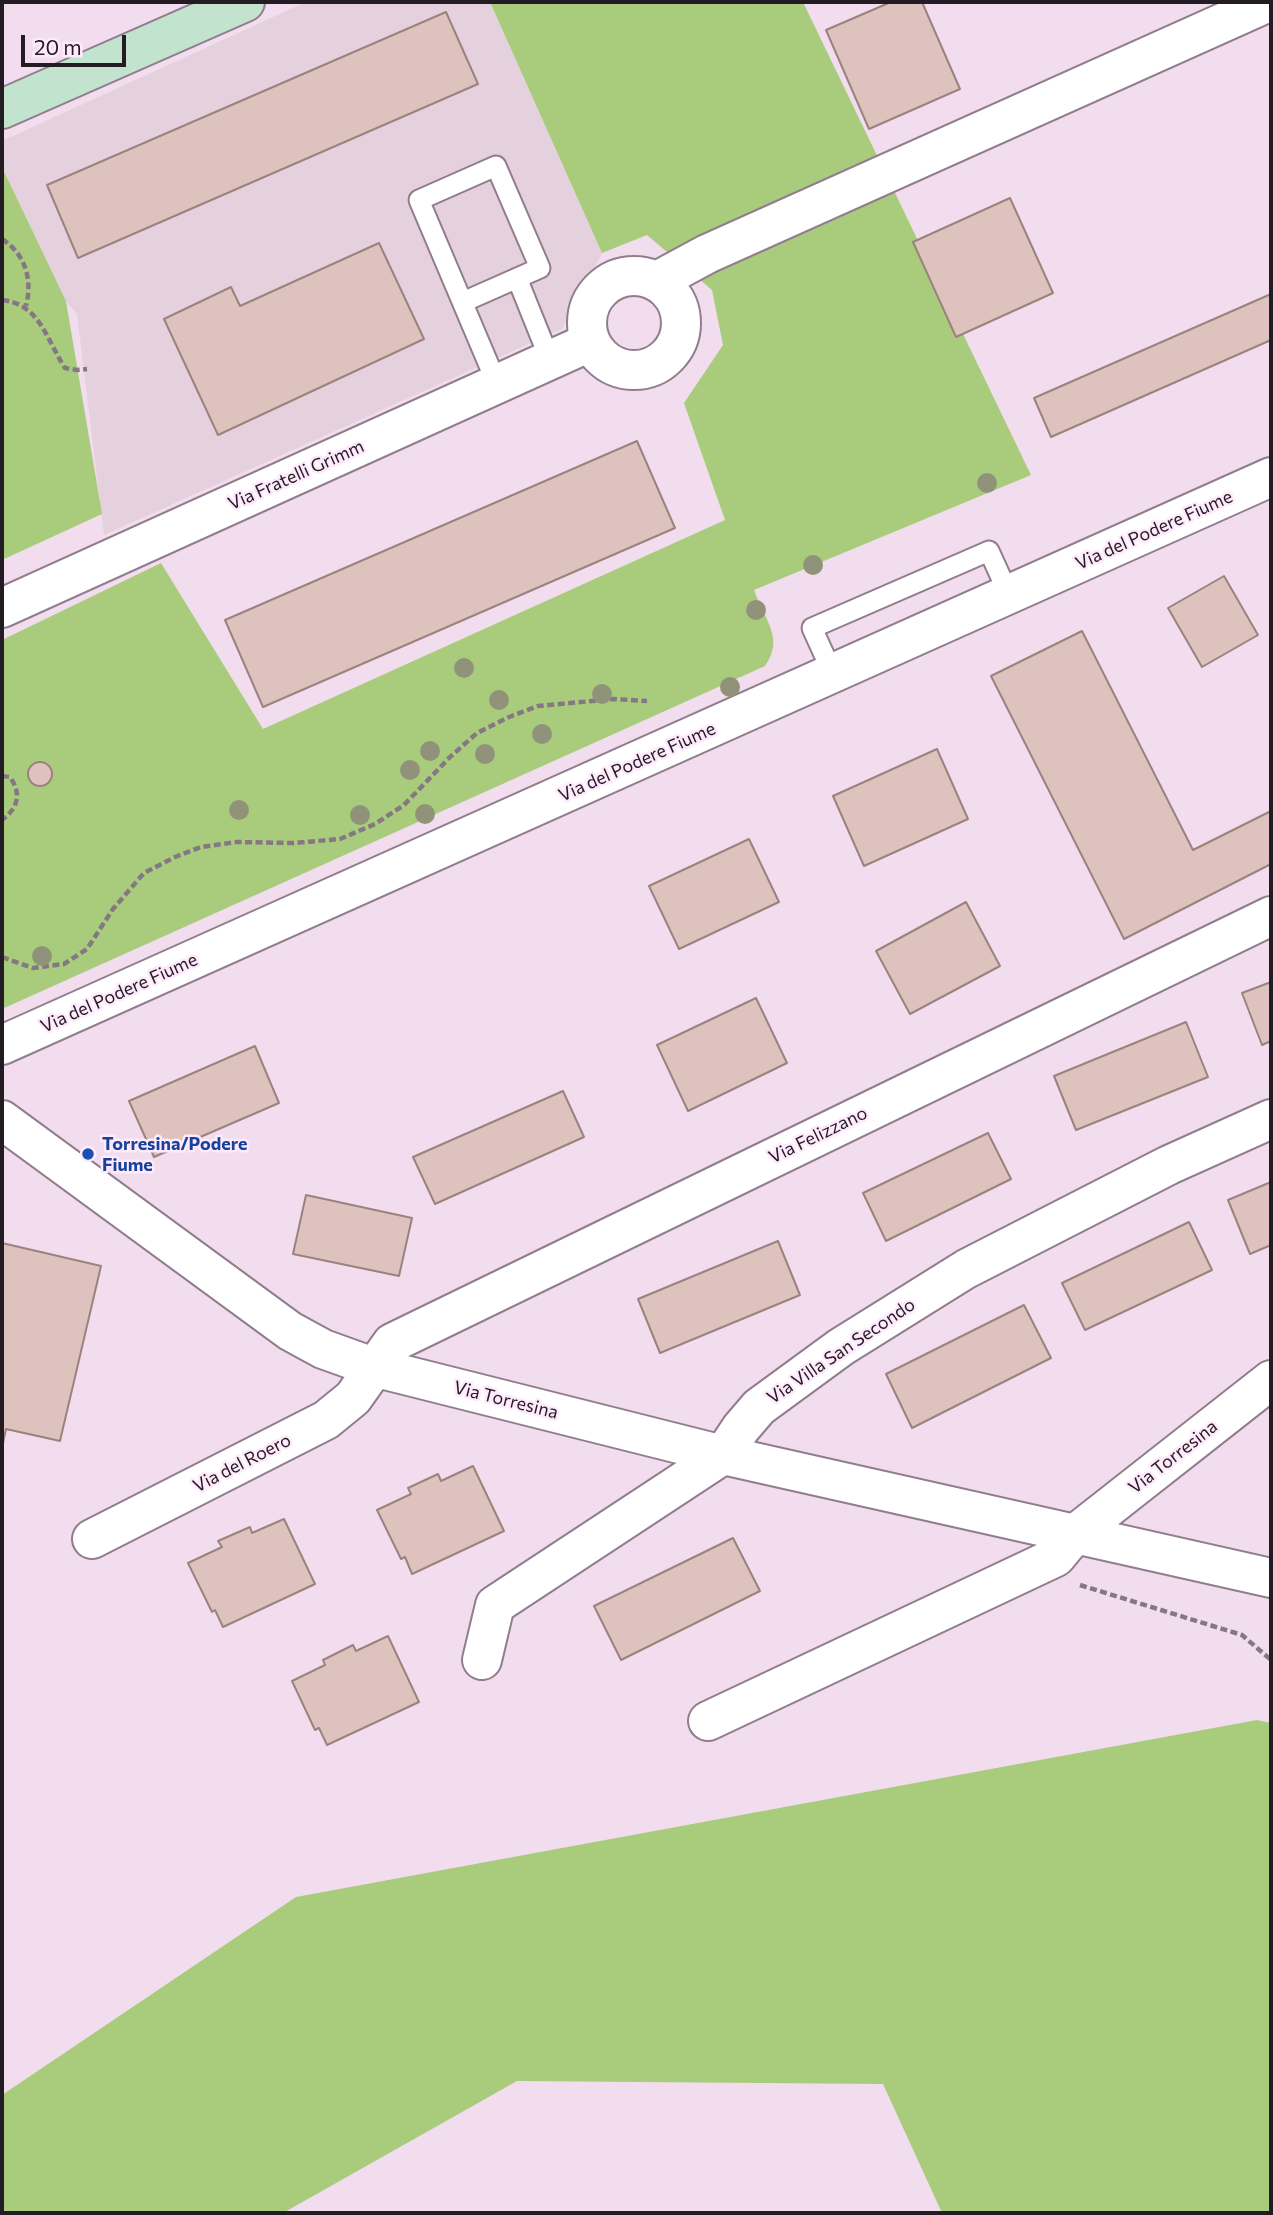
<!DOCTYPE html>
<html>
<head>
<meta charset="utf-8">
<style>
  body { margin:0 }
  #map { position:relative; width:1273px; height:2215px; overflow:hidden; background:#f2ddef; font-family:Commissioner,sans-serif }
  canvas { display:block }
  .frame { position:absolute; inset:0; border:4px solid #231c22; pointer-events:none }
  .scale { position:absolute; left:21px; top:35px; width:105px; height:32px; box-sizing:border-box; border:4px solid #231c22; border-top:0; padding-left:9px; font-size:21px; line-height:24px; white-space:nowrap; color:#231c22; -webkit-text-stroke:5px #ffeafd; paint-order:stroke }
</style>
</head>
<body>
<div id="map">
<canvas width="1273" height="2215"></canvas>
<div class="frame"></div>
<div class="scale">20 m</div>
</div>
<script>
const context = document.querySelector('canvas').getContext('2d');
context.lineJoin = 'round';
function paint(path, color) {
  context.fillStyle = color;
  context.fill(path, 'evenodd');
}
function strokePath(path, color, width, dash) {
  context.strokeStyle = color;
  context.lineWidth = width;
  context.lineCap = dash ? 'butt' : 'round';
  context.setLineDash(dash || []);
  context.stroke(path);
}
function write(font, color, halo, rows, align = 'center') {
  context.font = font + ' Commissioner,sans-serif';
  context.lineWidth = 5;
  context.setLineDash([]);
  context.textBaseline = 'middle';
  context.strokeStyle = halo;
  context.fillStyle = color;
  for (const [text, x, y, turn = 0] of rows) {
    context.save();
    context.translate(x, y);
    context.rotate((+turn || 0) * Math.PI / 180);
    context.textAlign = isNaN(turn) ? turn : align;
    if (halo) context.strokeText(text, 0, 0);
    context.fillText(text, 0, 0);
    context.restore();
  }
}
paint(new Path2D(`
  M306,2H490L602,253L562,329L104,535L77,314L66,301L2,166V141Z`), '#e5d0de');
paint(new Path2D(`
  M490,2H803L1031,475L754,590C764,619 785,638 765,666L2,1009V640L161,563L263,729L725,520L684,403L723,345L712,290L647,235L602,253Z
  M2,167L66,301L102,514L2,560Z
  M1257,1720L1271,1723V2213H942L883,2084L517,2081L283,2213H2V2095L296,1897Z`), '#a8cc7b');
const building = new Path2D(`
  M891,2H922L960,89L869,129L826,30Z
  M446,12L478,84L78,258L47,185Z
  M1010,198L1053,293L956,337L913,242Z
  M379,243L424,339L218,435L164,319L231,287L240,306Z
  M1271,294V340L1051,437L1034,398Z
  M637,441L675,528L263,707L225,620Z
  M1224,576L1258,635L1202,667L1168,608Z
  M1082,631L1193,850L1271,811V864L1124,939L991,676Z
  M937,749L968,819L864,866L833,796Z
  M28 774a12 12 0 1 1 24 0a12 12 0 1 1-24 0Z
  M749,839L779,902L679,949L649,886Z
  M966,902L1000,966L910,1014L876,951Z
  M1271,982V1041L1262,1045L1242,993Z
  M756,998L787,1063L688,1111L657,1045Z
  M1186,1022L1208,1077L1076,1130L1054,1076Z
  M255,1046L279,1103L154,1157L129,1101Z
  M563,1091L584,1137L435,1204L413,1157Z
  M988,1133L1011,1179L886,1241L863,1193Z
  M1271,1182V1245L1250,1254L1228,1200Z
  M306,1195L412,1218L399,1276L293,1254Z
  M1189,1222L1212,1270L1085,1330L1062,1283Z
  M778,1241L800,1295L660,1353L638,1299Z
  M2,1243L101,1266L60,1441L6,1429L2,1448Z
  M1024,1305L1051,1358L912,1428L886,1374Z
  M473,1466L504,1531L412,1574L405,1557L401,1559L377,1510L411,1494L408,1488L438,1474L441,1481Z
  M284,1519L315,1584L223,1627L215,1610L212,1612L188,1563L222,1547L218,1541L250,1527L252,1533Z
  M733,1538L760,1591L621,1660L594,1606Z
  M388,1636L419,1702L327,1745L319,1728L315,1730L292,1681L325,1665L323,1660L353,1645L356,1651Z`);
paint(building, '#dec2be');
strokePath(building, '#9c827e', 2);
const lane = new Path2D(`
  M517,278L550,360
  M463,302L540,268L496,166L419,200L497,384
  M833,674L812,628L989,551L1009,595`);
const street = new Path2D(`
  M587 323a47 47 0 1 1 94 0a47 47 0 1 1-94 0Z
  M657,281L707,254L1269,2
  M2,608L590,342
  M2,1045L1271,477
  M2,1120L290,1331L323,1349L373,1367L723,1455L1271,1578
  M92,1539L326,1420L353,1398L392,1343L1271,916
  M482,1660L495,1605L723,1455L741,1428L759,1407L841,1347L966,1269L1169,1165L1271,1119
  M708,1721L1056,1557L1075,1534L1271,1380`);
const secondary = new Path2D(`
  M2,109L245,2`);
strokePath(lane, '#907d8e', 23);
strokePath(street, '#907d8e', 42);
strokePath(secondary, '#907d8e', 42);
strokePath(new Path2D(`
  M2,239C25,254 33,279 26,306
  M2,300C40,304 46,339 65,368L77,370L87,369
  M2,776L10,777C22,794 18,808 2,820
  M2,957L33,968L64,964L87,949L113,909L144,873L175,857L201,847L236,842L294,843L340,839L375,824L404,805L450,757L477,733L509,717L538,706L614,699L647,701
  M1080,1585L1242,1635L1271,1660`), '#857883', 4.5, [7, 3.5]);
strokePath(lane, '#fff', 19);
strokePath(street, '#fff', 38);
strokePath(secondary, '#c2e3ce', 38);
context.fillStyle = '#90937a';
for (const [x, y] of [
  [987,483],
  [813,565],
  [756,610],
  [464,668],
  [730,687],
  [602,694],
  [499,700],
  [542,734],
  [430,751],
  [485,754],
  [410,770],
  [239,810],
  [425,814],
  [360,815],
  [42,956]
]) {
  context.beginPath();
  context.arc(x, y, 10, 0, 2 * Math.PI);
  context.fill();
}
for (const [x, y, r, color] of [
  [88,1154,7,"#1a4fb4"]
]) {
  const dot = new Path2D();
  dot.arc(x, y, r, 0, 2 * Math.PI);
  context.fillStyle = color;
  context.fill(dot);
  strokePath(dot, '#ffeafd', 2.5);
}
write('18px', '#231c22', '#ffeafd', [
  ["Via Fratelli Grimm",296,475,-24],
  ["Via del Podere Fiume",1154,530,-24],
  ["Via del Podere Fiume",637,762,-24],
  ["Via del Podere Fiume",119,993,-24],
  ["Via Felizzano",818,1135,-26],
  ["Via Villa San Secondo",841,1351,-34],
  ["Via Torresina",506,1400,14],
  ["Via Torresina",1173,1457,-38],
  ["Via del Roero",242,1463,-27]
]);
write('bold 18px', '#164399', '#ffeafd', [
  ["Torresina/Podere",102,1144],
  ["Fiume",102,1165]
], 'left');
</script>
</body>
</html>
